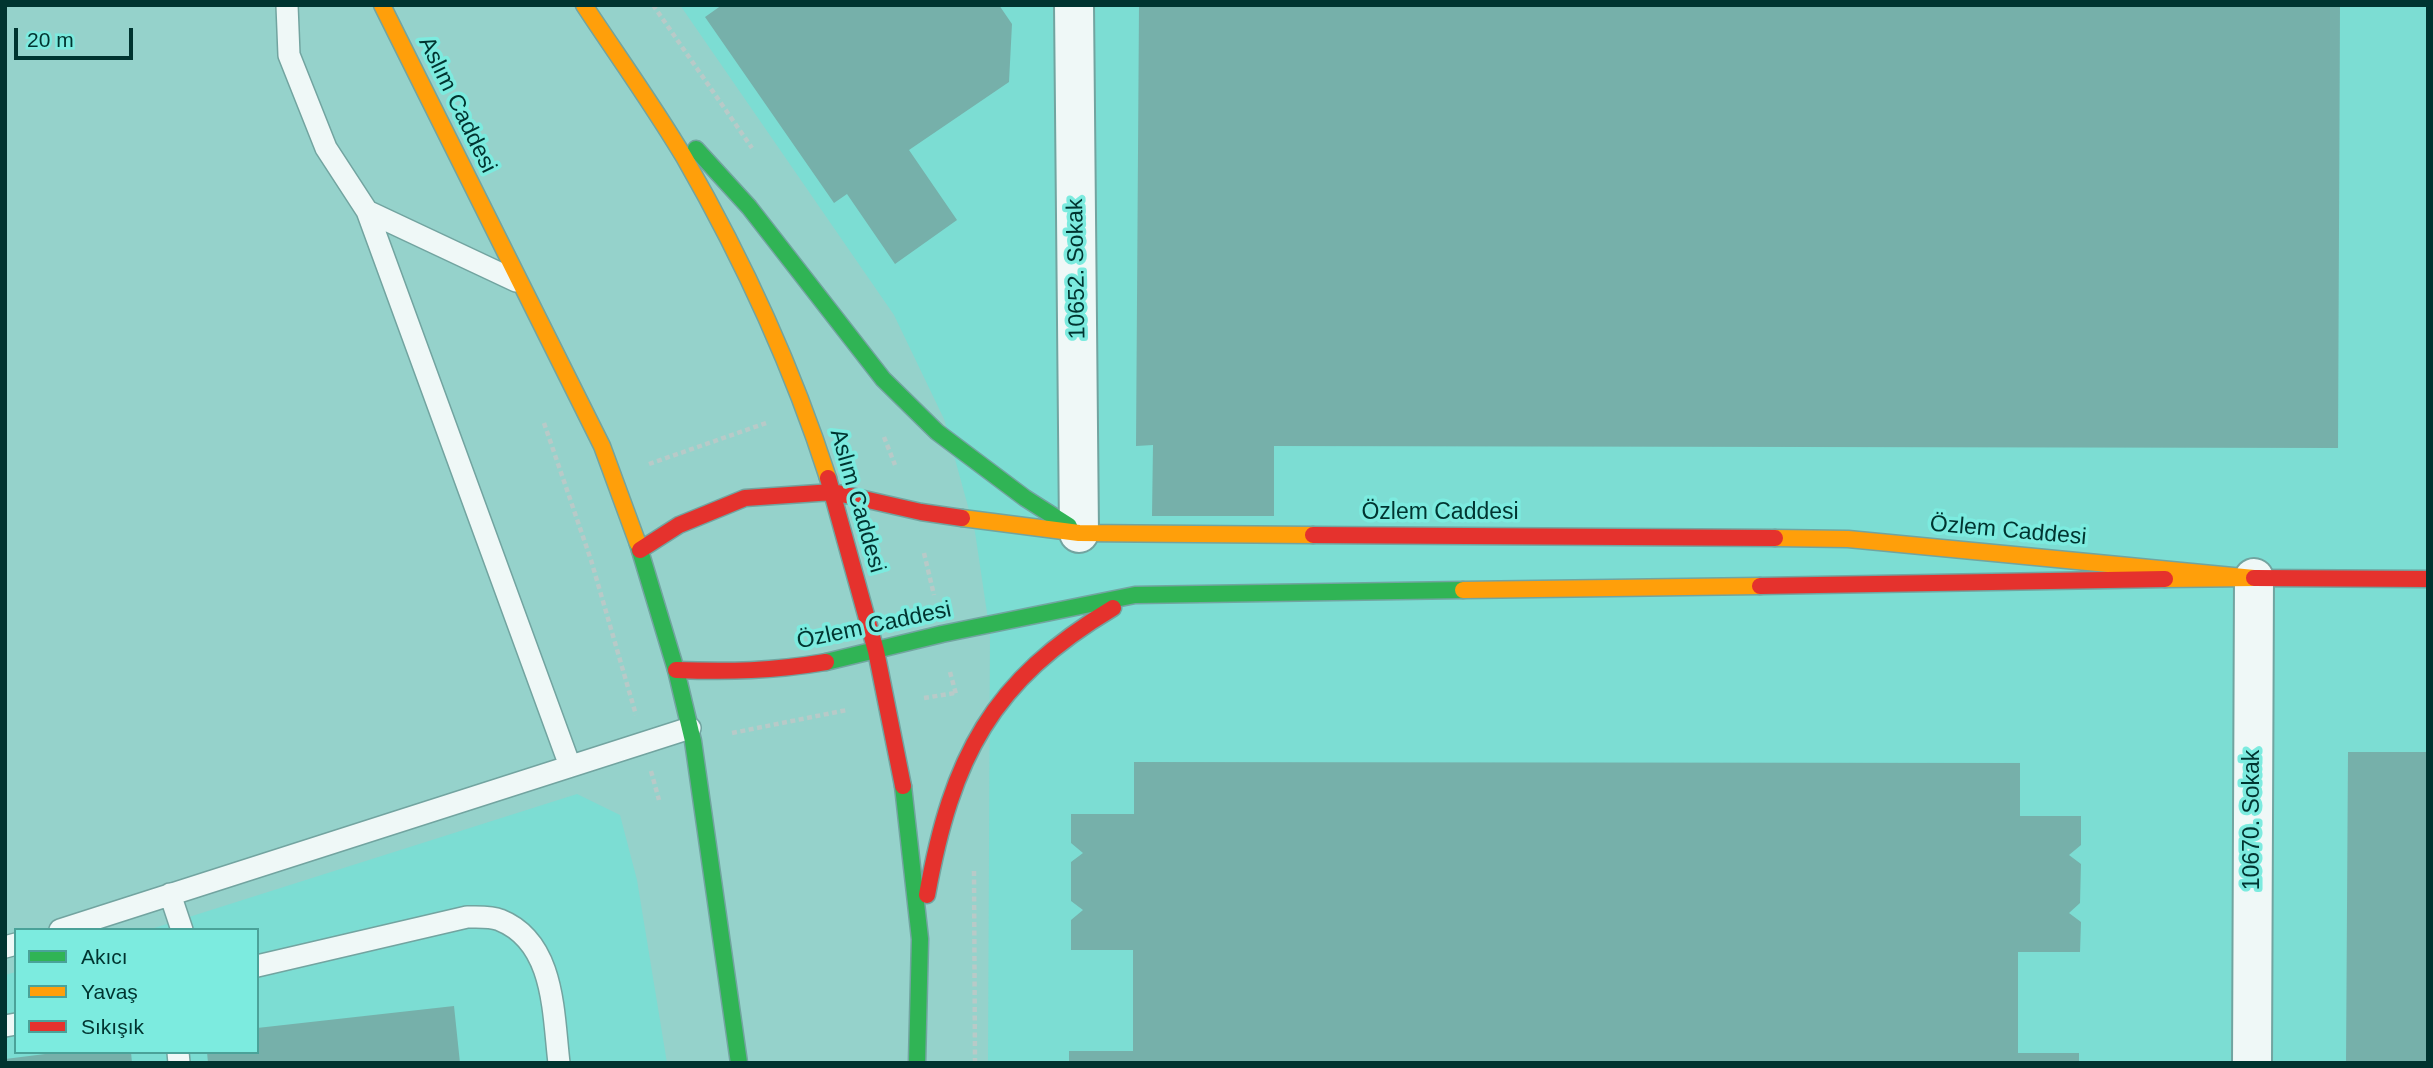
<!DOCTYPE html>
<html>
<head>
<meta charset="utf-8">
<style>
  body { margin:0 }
  #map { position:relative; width:2433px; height:1068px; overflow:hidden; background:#95d2cb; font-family:Helvetica,sans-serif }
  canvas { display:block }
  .frame { position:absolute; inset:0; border:7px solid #003430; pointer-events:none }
  .legend { position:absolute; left:14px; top:928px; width:245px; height:126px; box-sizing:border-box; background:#7cebdf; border:2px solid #4aa299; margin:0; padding:9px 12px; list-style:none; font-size:21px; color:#003430 }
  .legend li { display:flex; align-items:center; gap:14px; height:35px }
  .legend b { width:35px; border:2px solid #4aa299 }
  .scale { position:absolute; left:14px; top:28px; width:119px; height:32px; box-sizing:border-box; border:4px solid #003430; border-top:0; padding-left:9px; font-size:21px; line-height:24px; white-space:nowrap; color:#003430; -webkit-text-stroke:5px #7cebdf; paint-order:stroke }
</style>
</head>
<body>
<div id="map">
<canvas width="2433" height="1068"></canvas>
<div class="frame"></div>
<ul class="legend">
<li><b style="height:9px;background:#30b455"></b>Akıcı</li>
<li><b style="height:9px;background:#ff9f0a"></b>Yavaş</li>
<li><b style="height:9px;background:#e5322d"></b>Sıkışık</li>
</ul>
<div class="scale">20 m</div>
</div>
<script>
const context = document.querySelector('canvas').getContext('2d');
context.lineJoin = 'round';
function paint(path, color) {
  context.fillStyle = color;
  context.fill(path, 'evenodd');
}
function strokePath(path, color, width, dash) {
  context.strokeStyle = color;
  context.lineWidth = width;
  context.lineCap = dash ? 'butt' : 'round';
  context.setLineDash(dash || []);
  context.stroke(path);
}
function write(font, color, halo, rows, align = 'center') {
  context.font = font + ' Helvetica,sans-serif';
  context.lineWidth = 7;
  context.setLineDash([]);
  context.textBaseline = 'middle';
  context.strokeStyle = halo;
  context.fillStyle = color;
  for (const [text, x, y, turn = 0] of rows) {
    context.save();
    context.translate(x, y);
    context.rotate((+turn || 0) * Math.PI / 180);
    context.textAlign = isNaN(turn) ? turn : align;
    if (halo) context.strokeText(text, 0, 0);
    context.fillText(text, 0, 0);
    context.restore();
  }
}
paint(new Path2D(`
  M680,5H2428V1063H988L990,633L975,532L944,419L894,315Z
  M577,794L620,815L637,880L667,1063H5V975L16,972V1052H257V930H148Z`), '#7cddd3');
paint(new Path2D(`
  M722,5H999L1012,24L1009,82L909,150L957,220L895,264L847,194L834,203L705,17Z
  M1139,5H2340L2338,448L1274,446V516H1152L1153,445L1136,446Z
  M2348,752H2428V1063H2346Z
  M1134,762L2020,763V816H2081V845L2069,855L2081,864L2080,903L2069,913L2081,922L2080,952H2018V1053H2079V1063H1069V1051H1133V950H1071V920L1083,910L1071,901V862L1083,853L1071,843V814H1134Z
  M454,1006L460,1063H208L207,1052H257V1028Z
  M61,1052H131L132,1063H5V1059Z`), '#76b0aa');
const lane = new Path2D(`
  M287,5L289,55L326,148L367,211L516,281
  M367,211L570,766
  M170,894L182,930
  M60,930L690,728
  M5,947L16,944
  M257,966L467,917C477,917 491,916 500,920C555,942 553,1013 559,1063
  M5,1026L16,1024
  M178,1052L179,1063`);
const street = new Path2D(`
  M1074,5L1079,533
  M2252,1063L2254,578`);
const fast = new Path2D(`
  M696,149L749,207L883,379L937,432L1025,498L1069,526
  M638,544L676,670L693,741L739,1063
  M826,662L942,634L1135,595L1463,590
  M903,786L920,939L917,1063`);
const slow = new Path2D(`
  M382,5L602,446L638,544
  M584,5C617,55 653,105 684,157C742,258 792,366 828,478
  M962,518L1079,533L1313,535
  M1775,538L1848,539L2254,578L2165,579
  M1463,590L1760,586`);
const jam = new Path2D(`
  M828,478L876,651L903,786
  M1313,535L1775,538
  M640,550L679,525L745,498L833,492L921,512L962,518
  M2254,578L2428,579
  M1760,586L2165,579
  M676,670C730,672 772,671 826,662
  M927,895C952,757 991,681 1113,608`);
strokePath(lane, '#72a4a0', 24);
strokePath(street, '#72a4a0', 42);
strokePath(fast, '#72a4a0', 19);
strokePath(slow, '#72a4a0', 19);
strokePath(jam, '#72a4a0', 19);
strokePath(new Path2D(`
  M653,5L752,148
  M544,423L591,560L636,715
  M884,437L895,465
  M649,464L769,422
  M924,553L934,595
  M950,672L956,694
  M924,698L955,693
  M732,733L847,710
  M651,771L659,800
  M974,871L975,1063`), '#b8cac8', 4.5, [5, 3.5]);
strokePath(lane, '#eff8f7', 21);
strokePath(street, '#eff8f7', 38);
strokePath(fast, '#30b455', 16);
strokePath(slow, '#ff9f0a', 16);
strokePath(jam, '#e5322d', 16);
write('23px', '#003430', '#7cebdf', [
  ["Aslım Caddesi",457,105,64],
  ["10652. Sokak",1077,269,-91],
  ["Aslım Caddesi",857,501,74],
  ["Özlem Caddesi",1440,513],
  ["Özlem Caddesi",2008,531,5],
  ["Özlem Caddesi",874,626,-12],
  ["10670. Sokak",2253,820,-90]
]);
</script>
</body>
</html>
